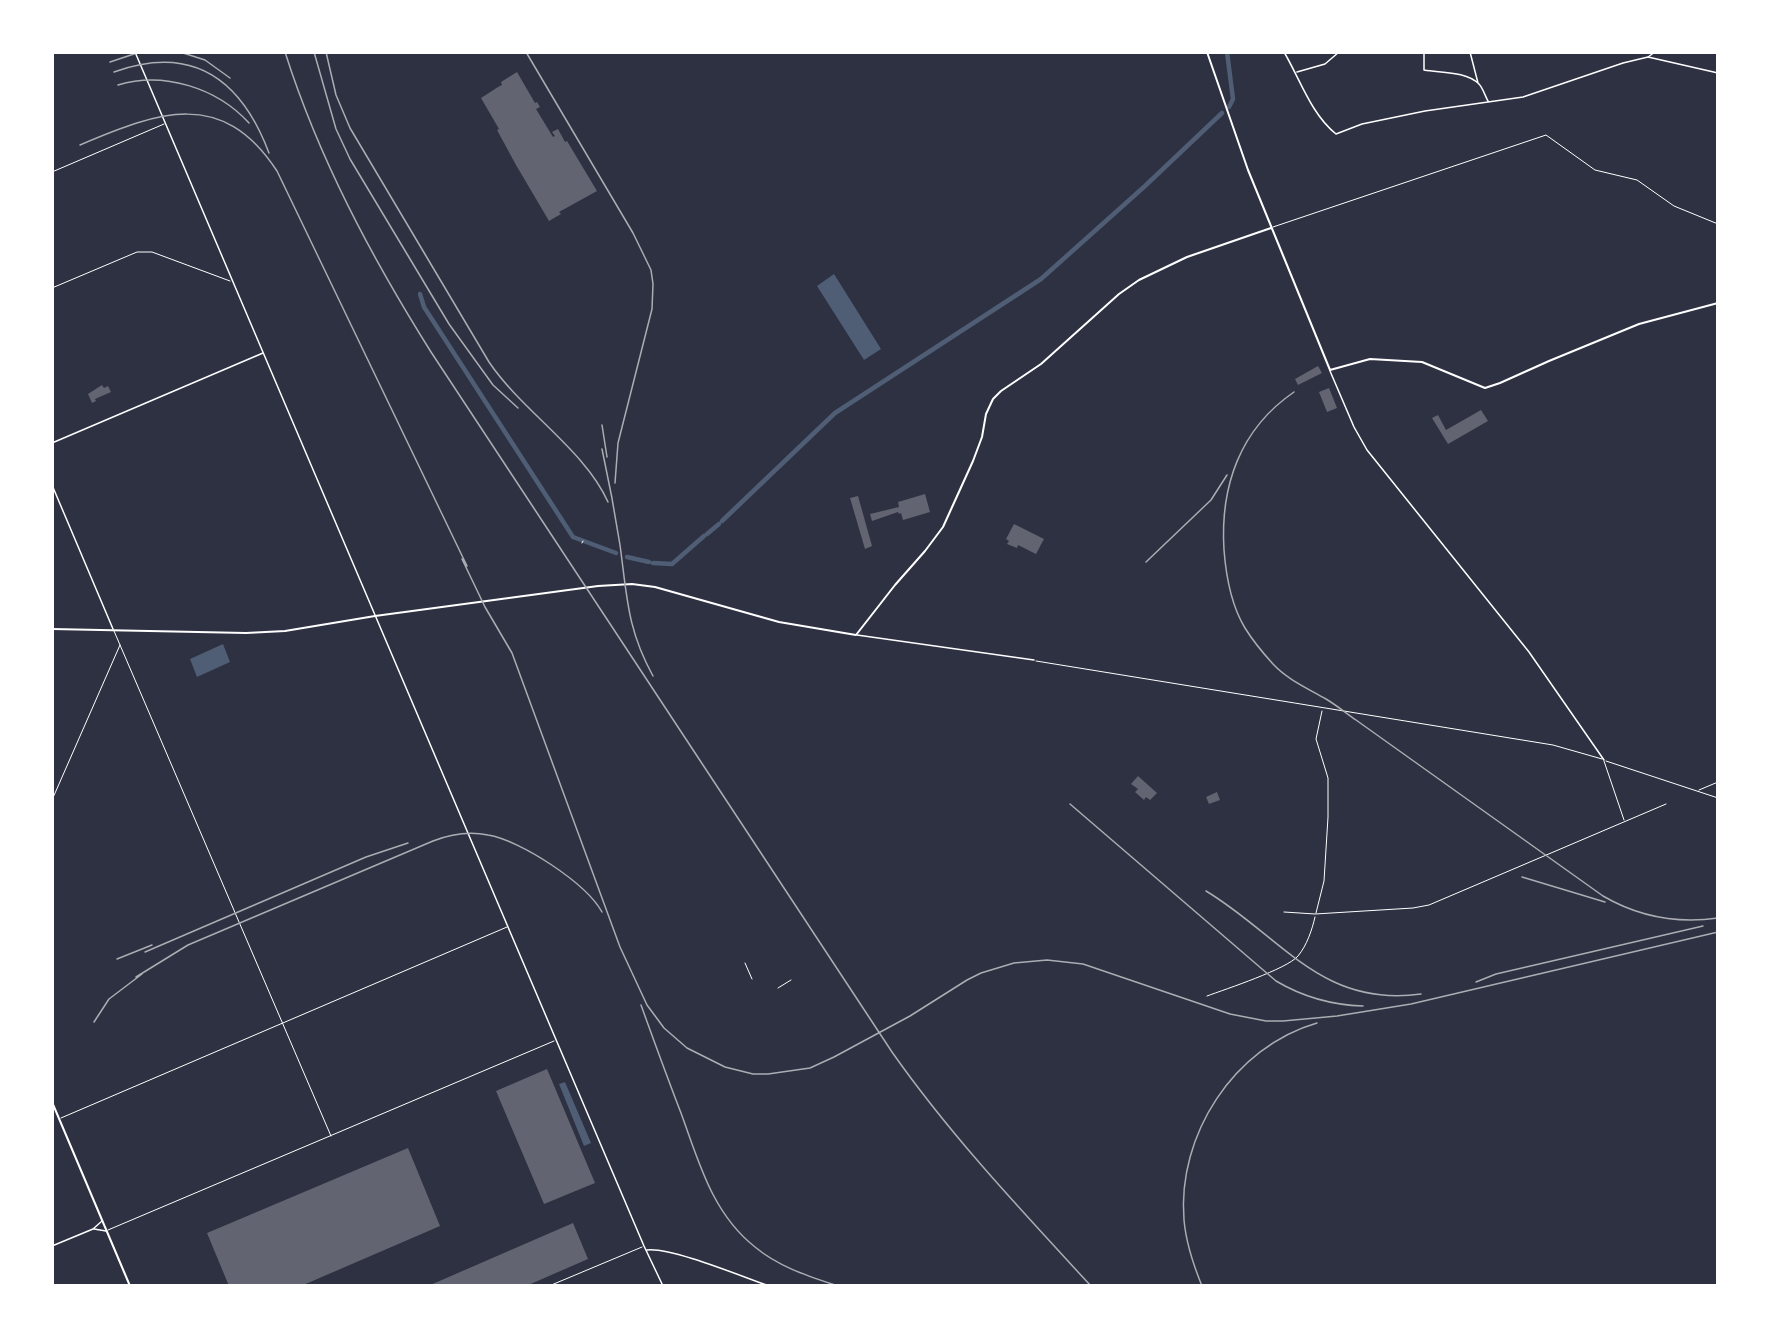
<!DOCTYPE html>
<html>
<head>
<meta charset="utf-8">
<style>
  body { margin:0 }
  #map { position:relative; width:1770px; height:1338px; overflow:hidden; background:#2d3142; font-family:"Space Grotesk",sans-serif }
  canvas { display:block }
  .frame { position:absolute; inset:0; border:54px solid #fff; pointer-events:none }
</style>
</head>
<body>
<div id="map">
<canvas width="1770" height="1338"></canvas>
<div class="frame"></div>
</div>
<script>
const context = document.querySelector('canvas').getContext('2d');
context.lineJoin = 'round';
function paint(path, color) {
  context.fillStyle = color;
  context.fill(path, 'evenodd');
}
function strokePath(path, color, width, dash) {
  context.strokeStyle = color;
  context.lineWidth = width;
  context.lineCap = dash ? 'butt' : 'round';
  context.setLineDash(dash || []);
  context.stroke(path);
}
paint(new Path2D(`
  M834,274L881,349L864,360L817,286Z
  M223,644L230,662L197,677L190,659Z
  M565,1082L591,1143L584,1146L559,1084Z`), '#4f5d75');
strokePath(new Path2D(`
  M1227,52L1233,99L1229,107
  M420,294L424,307L573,537L616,553
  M722,521L835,413L1041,279L1145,186L1222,113
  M707,534L719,524
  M627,557L649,562
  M653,563L672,564L704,536`), '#4f5d75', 4.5);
paint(new Path2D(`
  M517,72L535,103L537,102L540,107L536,109L553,137L555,136L552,132L558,129L565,142L567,141L597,191L559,212L561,214L549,221L516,165L497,130L499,129L481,98L498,87L502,85L501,82Z
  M1318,366L1322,373L1298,385L1295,379Z
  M102,385L104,388L108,386L111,392L95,399L96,401L92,403L88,394Z
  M1329,388L1337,408L1327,412L1319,392Z
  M1481,410L1488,421L1448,444L1432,418L1438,415L1446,430Z
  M925,494L930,512L903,520L901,513L899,514L898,512L872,521L870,514L899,507L898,502Z
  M858,496L872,546L865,549L850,498Z
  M1014,524L1044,539L1036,554L1018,545L1017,548L1007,544L1009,541L1006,539Z
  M1138,776L1157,793L1150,800L1146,797L1144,800L1135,792L1138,789L1131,784Z
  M1217,792L1220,800L1209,804L1206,797Z
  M547,1069L595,1183L544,1204L496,1091Z
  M408,1148L440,1226L301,1286H229L207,1233Z
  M573,1223L588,1259L526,1286H428Z`), '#626471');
strokePath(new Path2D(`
  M582,543L583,541
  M745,963L752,979
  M778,988L791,980`), '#fff', 1);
strokePath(new Path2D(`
  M52,172L164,124
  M1273,227L1546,135L1595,170L1637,180L1674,206L1718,224
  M52,288L137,252H152L230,281
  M114,631L331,1136
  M1036,661L1553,745L1602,759
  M1604,761L1624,820
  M1606,761L1718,798
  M1699,790L1718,782
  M52,800L120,645
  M1284,912L1315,914L1413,908L1429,905L1666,804
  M1316,913L1324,881L1328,817V778L1316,739L1322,711
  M1207,996C1226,989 1287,969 1298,956C1307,945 1312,930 1315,917
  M61,1118L507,927
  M108,1230L554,1041
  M549,1286L642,1247`), '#fff', 1);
strokePath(new Path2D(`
  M135,52L644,1246L663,1286
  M1284,52C1300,79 1311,114 1336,134L1362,124L1425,111L1523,97L1623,63L1648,57L1655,52
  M1424,52V70C1441,73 1466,71 1479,84C1483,88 1485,96 1488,101
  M1470,52L1478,83
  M1648,57L1718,73
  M1297,72L1325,64L1339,52
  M1330,371L1354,427L1367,450L1529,652L1604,760
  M52,443L263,353
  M52,485L113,629
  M857,635L1034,660
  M94,1229L106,1231
  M52,1246L93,1229L102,1221
  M647,1250C671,1247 743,1277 769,1286`), '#fff', 1.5);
strokePath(new Path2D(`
  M1207,52L1248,170L1330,370L1370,359L1422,362L1485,388L1500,383L1549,361L1639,324L1718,303
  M52,629L246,633L285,631L375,616L598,586L632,584L655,587L779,622L856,635L895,585L925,551L943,527L973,461L982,437L986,414L993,399L1001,391L1041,364L1119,294L1139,280L1187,257L1271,228
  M52,1102L130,1286`), '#fff', 2);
strokePath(new Path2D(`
  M180,52L205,60L230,78
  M285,52C319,159 372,258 431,352L892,1052C951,1136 1021,1210 1091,1286
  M314,52L336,129L350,159L449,324L493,385L518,408
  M326,52L336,95L350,128L489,362C522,411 585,450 608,502
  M526,52L633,233L651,270L653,284L652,309L618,443L615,483
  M110,62L140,52
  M114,72C192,44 241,79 269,153
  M118,85C164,71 217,88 249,123
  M80,145C158,112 222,87 277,171L467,566
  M1294,392C1240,429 1220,486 1224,550C1226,576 1231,605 1245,628C1253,641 1263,653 1273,664C1288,680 1307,688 1326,699C1336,705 1346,713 1356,720C1438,779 1521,837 1603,896C1639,917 1676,924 1718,918
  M602,425L607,457
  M602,449C609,481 615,513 620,545C627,596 627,629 653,676
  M462,559L485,607L512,653L620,947L647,1005L664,1028L687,1048L725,1067L753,1074H768L810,1068L834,1057L910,1016L967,980L981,973L1014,963L1047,960L1083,964L1230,1014L1266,1021H1283L1337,1016L1411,1004L1718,932
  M1146,562L1211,500L1227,475
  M1070,804L1276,981C1303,997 1331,1005 1363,1006
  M1522,877L1605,902
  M1206,891C1281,936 1321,1008 1421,994
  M145,952L366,857L408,843
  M117,959L152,945
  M136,977L188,945L433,841C451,834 469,831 488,835C520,840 586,883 602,912
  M1476,982L1496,974L1703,926
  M641,1005C654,1041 667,1077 681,1113C699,1162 712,1213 755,1247C779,1267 808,1276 838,1286
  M94,1022L109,999L142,974
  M1202,1286C1193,1264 1186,1243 1184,1220C1177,1135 1234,1047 1317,1023`), '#abadb3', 1.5);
</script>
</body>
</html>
